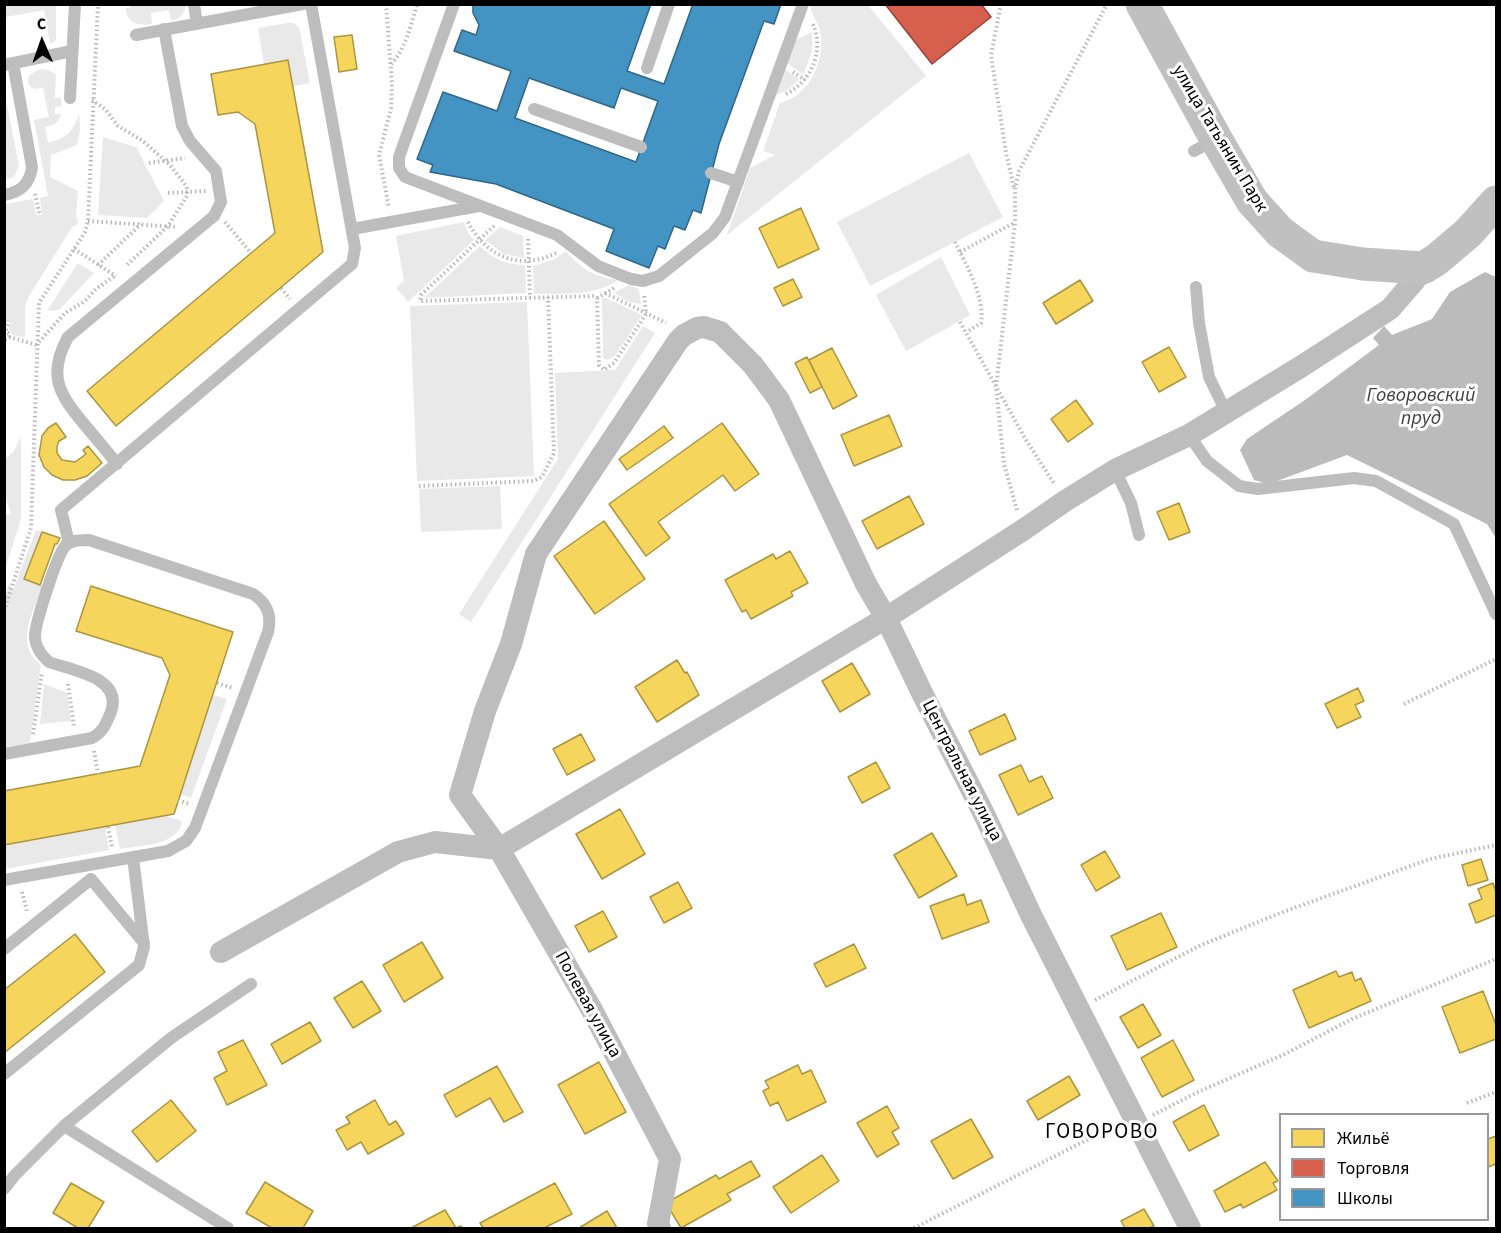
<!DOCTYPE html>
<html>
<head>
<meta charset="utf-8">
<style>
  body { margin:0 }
  #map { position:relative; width:1501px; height:1233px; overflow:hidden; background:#fff; font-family:"Source Sans 3",sans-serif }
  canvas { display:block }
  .frame { position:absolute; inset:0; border:6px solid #000; pointer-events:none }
  .legend { position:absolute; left:1279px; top:1113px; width:210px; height:108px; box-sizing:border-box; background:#fff; border:2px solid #999; margin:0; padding:8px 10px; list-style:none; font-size:18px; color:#000 }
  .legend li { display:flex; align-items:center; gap:12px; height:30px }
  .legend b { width:30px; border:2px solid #999 }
  .north { position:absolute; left:12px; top:12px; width:60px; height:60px; -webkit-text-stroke:4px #fff; paint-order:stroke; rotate:358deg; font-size:16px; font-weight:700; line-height:24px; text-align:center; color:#000 }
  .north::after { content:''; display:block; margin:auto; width:21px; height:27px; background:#000; clip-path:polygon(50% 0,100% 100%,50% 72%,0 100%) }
</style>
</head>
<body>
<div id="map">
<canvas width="1501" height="1233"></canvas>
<div class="frame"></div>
<ul class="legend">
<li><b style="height:16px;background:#f6d55c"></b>Жильё</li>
<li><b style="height:16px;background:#d6604d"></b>Торговля</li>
<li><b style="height:16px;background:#4393c3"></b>Школы</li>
</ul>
<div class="north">С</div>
</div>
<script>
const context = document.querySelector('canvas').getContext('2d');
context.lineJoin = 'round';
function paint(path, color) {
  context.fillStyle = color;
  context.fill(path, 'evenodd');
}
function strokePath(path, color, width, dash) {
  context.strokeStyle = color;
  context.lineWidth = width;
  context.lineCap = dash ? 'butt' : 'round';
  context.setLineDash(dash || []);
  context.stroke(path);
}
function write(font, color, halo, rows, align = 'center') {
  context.font = font + ' "Source Sans 3",sans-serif';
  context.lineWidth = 6;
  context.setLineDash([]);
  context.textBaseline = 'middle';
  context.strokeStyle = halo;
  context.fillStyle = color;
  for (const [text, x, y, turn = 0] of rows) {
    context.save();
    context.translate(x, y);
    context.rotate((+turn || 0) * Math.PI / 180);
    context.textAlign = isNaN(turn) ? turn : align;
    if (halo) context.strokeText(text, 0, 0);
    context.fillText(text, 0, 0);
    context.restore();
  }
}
paint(new Path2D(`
  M5,4L56,5V40L50,44L44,10L6,17Z
  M810,4L868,5L926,76L727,235L750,168L775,155L763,151L780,103C810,96 826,59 820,31C818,21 810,13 810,4Z
  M130,5L185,4L186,5C184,14 180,19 171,21L169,10L151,13L152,24C139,26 126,23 126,8H130Z
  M288,23H293L299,27L310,83L293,86L288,60L264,64L258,28Z
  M812,32V52L803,74L787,63L795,40Z
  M40,69L48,70L56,74L55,98H61V106L55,107V114H61C59,123 54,125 45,127L48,142C65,141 76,129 79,112L80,131L77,145L51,155L50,177L78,191L76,216L78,221L77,225L72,227L29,296L25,307V337L12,335L9,328L11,322L7,321L5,326V204L33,199L36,215H42L40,198L48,196L34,120L49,117L43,88L35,89L31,87L28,83L29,75Z
  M785,69L799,79L789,89L775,96Z
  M4,90L19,166L14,177L5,180Z
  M103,137L136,147L164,201L147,218L98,215Z
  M969,153L1003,217L870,286L837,222Z
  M464,222L468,233L474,240L408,302L396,288L404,281L396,236Z
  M500,227L523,236L524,258L504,254L485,240Z
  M480,246C493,259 507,265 525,265L526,293L424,298Z
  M566,251C580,269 595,277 618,280C594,297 562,293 534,294L533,266L553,260Z
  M941,257L970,315L906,351L876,295Z
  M78,263L94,273L59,310L47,311Z
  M629,285L639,289L641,304L629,302L614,293Z
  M602,298H606L642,315L615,356L608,360L604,359L603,356Z
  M527,302L534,476L417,481L410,306Z
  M643,326L655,333L471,622L459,614L558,459L555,373L615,370Z
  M21,436V519L5,569V515L11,514L5,495V459L14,451Z
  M500,486L502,529L421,532L419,489Z
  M36,530L42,532L24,579L40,585L42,580V587C33,613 14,644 41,665L30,743L5,747V597L9,583L13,590Z
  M44,684L67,693L71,721L40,724Z
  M213,695L227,699L191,798L180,794Z
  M166,816L182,821C179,846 140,845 120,849L115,825Z
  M105,827L109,850L5,869V845Z`), '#e9e9e9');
paint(new Path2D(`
  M1485,272L1496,277V538L1487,524L1347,455L1269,484L1254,480L1240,450L1247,439L1305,400L1379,345L1373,338L1384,326L1392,335L1432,319L1450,292Z`), '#bbb');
const homes = new Path2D(`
  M352,35L357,69L339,72L334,37Z
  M288,60L323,252L116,426L87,391L275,233L255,124L238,112L218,115L211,74Z
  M801,208L819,249L778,268L759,228Z
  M793,279L802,297L783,306L774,288Z
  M1080,280L1093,301L1056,324L1043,303Z
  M1169,347L1186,377L1159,392L1142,362Z
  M832,348L857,396L833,409L809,360Z
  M807,357L822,387L810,393L795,363Z
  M1076,400L1093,424L1068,442L1051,419Z
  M889,415L902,446L854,466L841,435Z
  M56,423L66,437L59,441L57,446V453L62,460L75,462L86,454L83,450L88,446L102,463L87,476L75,480H63L52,475L44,467L39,455L42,436L48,428Z
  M722,423L759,474L735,491L723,475L658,522L670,538L646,556L609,504Z
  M664,426L673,438L627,470L619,459Z
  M909,496L924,524L877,549L862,521Z
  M1179,503L1190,532L1169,540L1157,512Z
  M604,521L645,579L595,614L554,556Z
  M42,532L60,538L57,544H55L40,585L24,579Z
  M790,551L808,583L791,592L793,596L751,619L746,610L742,612L725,580L773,554L776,559Z
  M91,586L233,632L174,814L4,845V791L140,766L170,675L162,658L76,631Z
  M677,660L685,673L687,672L699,695L657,722L635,687Z
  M852,663L870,694L840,712L822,681Z
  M1358,688L1364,701L1355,705L1361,717L1337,728L1325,704Z
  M1005,714L1016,739L980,755L969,731Z
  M581,734L595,760L567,775L553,749Z
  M876,762L890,788L862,803L848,777Z
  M1021,765L1029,782L1042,776L1053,798L1018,815L999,775Z
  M620,809L645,854L602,879L576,834Z
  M932,833L957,876L919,898L894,855Z
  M1105,851L1120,877L1096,891L1081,865Z
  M1481,859L1488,880L1468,886L1462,865Z
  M678,882L692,908L664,923L650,897Z
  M1493,883L1496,892V915L1476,923L1469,904L1482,899L1478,889Z
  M964,894L967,905L981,900L989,922L942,939L930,906Z
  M603,911L617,937L589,952L575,926Z
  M1161,913L1177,947L1127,970L1111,936Z
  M75,934L105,972L4,1053V990Z
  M422,942L443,978L404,1002L383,965Z
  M854,944L866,968L826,987L814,964Z
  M1336,971L1339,977L1352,972L1355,981L1361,978L1371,1001L1309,1028L1293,990Z
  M362,981L381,1011L353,1028L334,998Z
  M1483,991L1496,1025V1039L1460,1053L1442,1007Z
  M1143,1004L1161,1035L1138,1048L1120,1017Z
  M310,1022L321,1041L282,1064L271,1044Z
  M243,1040L267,1085L227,1105L214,1078L227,1071L218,1052Z
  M1173,1040L1194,1080L1162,1097L1141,1058Z
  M599,1062L626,1112L585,1134L558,1085Z
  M798,1065L802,1074L811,1070L826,1102L787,1121L778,1102L770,1106L763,1091L769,1088L765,1081Z
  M497,1066L523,1112L504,1122L490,1098L456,1117L444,1095Z
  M1069,1076L1080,1095L1038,1120L1027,1101Z
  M171,1100L196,1131L157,1162L132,1131Z
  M375,1100L389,1125L396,1121L404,1134L368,1154L361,1142L347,1150L336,1130L350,1123L346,1117Z
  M1204,1105L1219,1135L1189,1151L1173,1122Z
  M887,1106L899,1128L892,1132L899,1144L877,1157L857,1123Z
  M971,1119L993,1157L953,1179L931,1141Z
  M1496,1136V1164L1488,1167V1139Z
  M822,1155L839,1181L791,1213L773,1187Z
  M751,1161L760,1176L727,1194L731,1200L681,1228L666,1203L716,1175L719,1179Z
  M1265,1162L1278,1181L1273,1183L1277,1190L1243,1208L1241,1204L1225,1212L1214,1191Z
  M265,1182L313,1211L303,1228H272L246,1213Z
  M71,1183L104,1202L88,1228H78L53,1213Z
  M555,1183L572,1214L544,1228H483L480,1223Z
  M1144,1209L1154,1226L1149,1228H1125L1121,1221Z
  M445,1210L456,1228L461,1226L462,1228H411Z
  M607,1211L617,1228H579Z`);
paint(homes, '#f6d55c');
strokePath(homes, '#ac9540', 1.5);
const shops = new Path2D(`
  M885,4H981L991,17L932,64Z`);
paint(shops, '#d6604d');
strokePath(shops, '#964336', 1.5);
const schools = new Path2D(`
  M473,4H651L627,71L664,84L693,4H781L774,24L764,21L719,144L701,213L693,210L685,230L674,226L665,249L658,246L649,268L606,251L614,229L496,184L430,172L433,165L417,159L443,92L497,111L511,71L454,51L462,30L476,35L479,25L473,13ZM529,78L614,108L621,88L658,101L636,162L515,118Z`);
paint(schools, '#4393c3');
strokePath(schools, '#2f6788', 1.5);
strokePath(new Path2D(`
  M386,4L392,83L391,108L379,155L389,208
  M1001,4L991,55L1006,153L1014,187
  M391,64C406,49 411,24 417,4
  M793,72L805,80
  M786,94C813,80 825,49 812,22
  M92,100L106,110L118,126L143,141L170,165L187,187V196L168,226L126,266
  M149,163L185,158
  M168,193L206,191
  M35,194L40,216
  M88,221L177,227
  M225,222L251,253
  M468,222C486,257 520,271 556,253
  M494,226L421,295L420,301L594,296L597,298L599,365L604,370L614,363L646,314L644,294
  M528,239L530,298
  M955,242C966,265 985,296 981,323L967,332
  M74,249L116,276
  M960,252L1014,223
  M98,265L141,224
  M281,288L290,299
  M605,293L666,323
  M597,298L614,288
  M960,322L1026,440L1055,485
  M4,330L10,334L9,337L4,340
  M6,330L9,321
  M9,337L37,345
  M39,342L65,313L85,301L96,289L116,275
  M419,486L533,481L542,477L554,453L548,297
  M1017,510L1004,464L996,387L1015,223V189L1019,171L1107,4
  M4,611L31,528L39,303L85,232L88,221L98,4
  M217,683L233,688
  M68,684L74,727
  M1404,704L1496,659
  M33,734L42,673
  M94,751L98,774
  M178,800L189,804
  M108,827L112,847
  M22,892L27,911
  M1095,1000L1201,945L1283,912L1430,859L1496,845
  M1467,1103L1496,1092
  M1153,1115L1198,1092L1285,1054L1352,1019L1496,959
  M914,1228L1116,1125`), '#b8b8b8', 4, [1.5, 3]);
strokePath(new Path2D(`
  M194,4L197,24
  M454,4L399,157V168L405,177L557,235L598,266L631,279L643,281L659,276L713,233L725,217L803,4
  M136,35L303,4
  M4,65L72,51
  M647,68L669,4
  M70,98L75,4
  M534,109L641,147
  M1194,151L1215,140
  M711,173L738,182
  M4,195C21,192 30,184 32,167L13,63
  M352,229L479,206
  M1196,287L1199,323L1209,377L1226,412
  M1189,435L1207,461L1239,486L1258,489L1354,478L1376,481L1454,524L1496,614
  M117,464C106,450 95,437 84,424C59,394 47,375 68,337L214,216L221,202L216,171L190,141L182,126L164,29
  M1115,470L1131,503L1139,535
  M69,543L61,510L352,264L355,248L311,4
  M4,754L92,738C103,732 106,724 111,712C123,677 73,671 49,662C42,656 36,648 35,638C34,626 57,554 66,545C73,540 81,540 89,540L253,594C267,603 272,615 268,632L195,828L186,841L168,851L4,880
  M4,949L91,879L144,943
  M4,1074L139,965L144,947L133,857
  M64,1126L228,1228
  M4,1189L15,1175L64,1126L171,1038L251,984`), '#bdbdbd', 12);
strokePath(new Path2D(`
  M221,952L398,852L435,842L499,849L886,618L1023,530L1065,501L1115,470L1189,435L1302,366L1390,309L1415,280L1423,268
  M660,1228L658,1224L670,1159L592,1010L499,849L460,795L485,711L511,644L536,554L678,341L684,335L697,328L704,327L720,332L753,365L779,400L866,584L886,618L923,695L983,812L1031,915L1190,1228`), '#bdbdbd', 22);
strokePath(new Path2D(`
  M1142,4L1216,139L1252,201L1280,232L1313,256L1363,264L1423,268L1436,260L1468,233L1496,202`), '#c0c0c0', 33);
write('18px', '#000', '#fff', [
  ["улица Татьянин Парк",1219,139,59],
  ["Центральная улица",961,771,63],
  ["Полевая улица",587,1005,61]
]);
write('italic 20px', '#3f3f3f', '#fff', [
  ["Говоровский",1421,397],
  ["пруд",1421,420]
]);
context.letterSpacing = '1.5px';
write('21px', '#000', '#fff', [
  ["ГОВОРОВО",1102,1133]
]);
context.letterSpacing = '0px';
</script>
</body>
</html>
